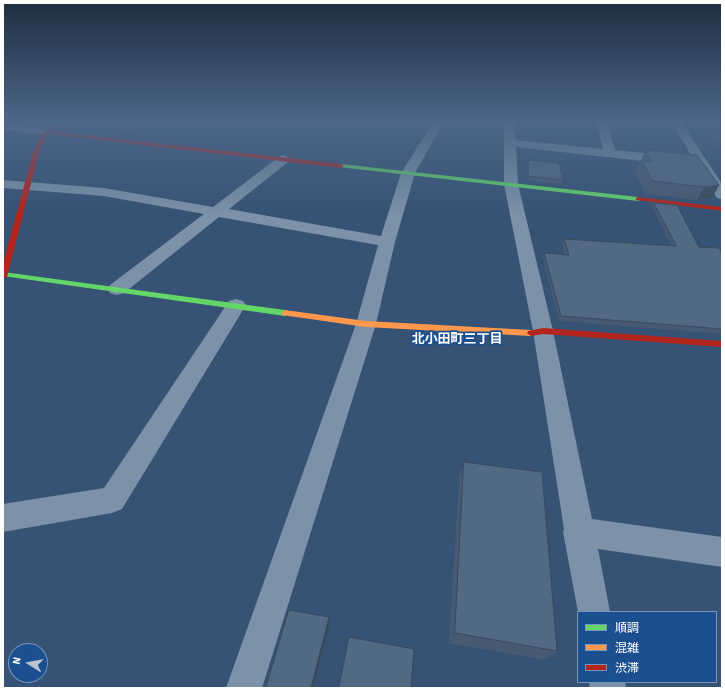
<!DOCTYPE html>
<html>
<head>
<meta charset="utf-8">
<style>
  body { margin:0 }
  #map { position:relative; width:725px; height:691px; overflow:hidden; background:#365274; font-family:"Source Sans 3","Noto Sans JP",sans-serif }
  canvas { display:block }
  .frame { position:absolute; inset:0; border:4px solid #fff; pointer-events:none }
  .legend { position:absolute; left:577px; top:611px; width:140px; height:72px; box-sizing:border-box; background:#1b4f8f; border:1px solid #7695bc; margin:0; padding:5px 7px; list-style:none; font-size:12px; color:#fff }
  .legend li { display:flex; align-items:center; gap:8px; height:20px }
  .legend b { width:20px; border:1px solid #7695bc }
  .north { position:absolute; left:8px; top:643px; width:40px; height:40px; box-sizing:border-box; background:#1b4f8f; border:1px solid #7695bc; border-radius:50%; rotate:281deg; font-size:11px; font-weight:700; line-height:16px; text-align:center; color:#fff }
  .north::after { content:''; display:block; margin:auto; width:14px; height:18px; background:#b9c2ce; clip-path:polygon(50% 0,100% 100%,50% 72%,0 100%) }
</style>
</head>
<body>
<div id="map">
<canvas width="725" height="691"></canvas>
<div class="frame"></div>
<ul class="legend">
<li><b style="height:5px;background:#63d668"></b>順調</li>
<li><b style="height:5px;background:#ff974d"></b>混雑</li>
<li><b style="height:5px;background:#b3261e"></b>渋滞</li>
</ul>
<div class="north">N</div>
</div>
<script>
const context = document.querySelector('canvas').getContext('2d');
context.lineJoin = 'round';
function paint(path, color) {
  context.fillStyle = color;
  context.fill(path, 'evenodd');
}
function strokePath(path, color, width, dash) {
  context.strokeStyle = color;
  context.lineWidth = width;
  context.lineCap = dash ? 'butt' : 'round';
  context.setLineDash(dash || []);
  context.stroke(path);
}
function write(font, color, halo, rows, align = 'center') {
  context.font = font + ' "Source Sans 3","Noto Sans JP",sans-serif';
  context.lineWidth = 3.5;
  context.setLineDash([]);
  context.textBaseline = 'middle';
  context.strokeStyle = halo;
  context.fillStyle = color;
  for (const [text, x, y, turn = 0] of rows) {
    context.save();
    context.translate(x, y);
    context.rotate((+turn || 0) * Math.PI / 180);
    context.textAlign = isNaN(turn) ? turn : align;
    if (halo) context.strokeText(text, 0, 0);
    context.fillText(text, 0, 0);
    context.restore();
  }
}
paint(new Path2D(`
  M435,120H445L415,173L395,242L376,324L262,688H226L356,324L378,245L219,217L124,293L117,295L110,293L108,289L110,285L204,214L104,196L3,188V180L104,188L213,207L280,156L284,155L290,159L288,162L229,209L381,236L401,173Z
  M504,120H514L516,140L603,149L596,120H606L615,150L671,156L677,160L671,164L516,147L518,184L553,331L592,519L722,537V567L598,549L610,612H578L563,532L564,529L533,331L504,184Z
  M670,120H680L722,184V199L717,198L715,195Z
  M3,123L46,129L52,132L46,135L3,129Z
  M236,299L243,301L246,305L122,509L112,513L3,532V504L104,488L229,301Z
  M589,682H625L626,688H590Z`), '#7d92a8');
paint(new Path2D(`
  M341,164L638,197L641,199L638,201L339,167V165Z
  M3,272L285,310L289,313L285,316L3,276Z`), '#63d668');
paint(new Path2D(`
  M285,310L366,321L531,330L535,333L531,336L366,327L282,315L281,313Z`), '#ff974d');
paint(new Path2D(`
  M54,121L58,122L50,131L341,164L344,166L341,168L48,134L40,149L7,277L3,279V263L34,149L44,131Z
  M638,197L722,207V211L636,200V198Z
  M543,328L722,341V347L543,334L531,336L527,333L528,331Z`), '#b3261e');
paint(new Path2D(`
  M79,120H168L155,129H143L139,131L81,126Z
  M689,120H722V150H721L703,125L692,124Z
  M646,150L719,185L712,198L697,200L646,194L635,173Z
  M529,160L563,180L562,184L528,181L527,164Z
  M654,203L699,247L722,253V334L559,321L543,258L544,253L565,254L562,244L564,239L671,245L652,207Z
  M464,462L557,651L544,660L449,643L459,478Z`), '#475a72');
paint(new Path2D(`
  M135,120H140L143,129L139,131Z
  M152,120H168L155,129Z
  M719,185L712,198L697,200L704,187Z
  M329,617L330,623L313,688H311Z`), '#394a5c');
const building = new Path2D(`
  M710,120H722V136Z
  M646,150L697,155L719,185L704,187L652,181L641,160L652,162Z
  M529,160L559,163L563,180L529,176Z
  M654,203L677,205L699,247L719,248L722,253V329L561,316L544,253L569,255L564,239L676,246Z
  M464,462L542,472L557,651L455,633Z
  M289,610L329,617L311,688H266Z
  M349,637L414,649L411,688H339Z`);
paint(building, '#526984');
strokePath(building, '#394a5c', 1);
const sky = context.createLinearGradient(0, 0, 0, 216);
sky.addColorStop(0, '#1e2d40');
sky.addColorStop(0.56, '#4c6688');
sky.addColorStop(1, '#4c668800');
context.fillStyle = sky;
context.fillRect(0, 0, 725, 216);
write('bold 13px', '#fff', '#1b4f8f', [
  ["北小田町三丁目",457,340]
]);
</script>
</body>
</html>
